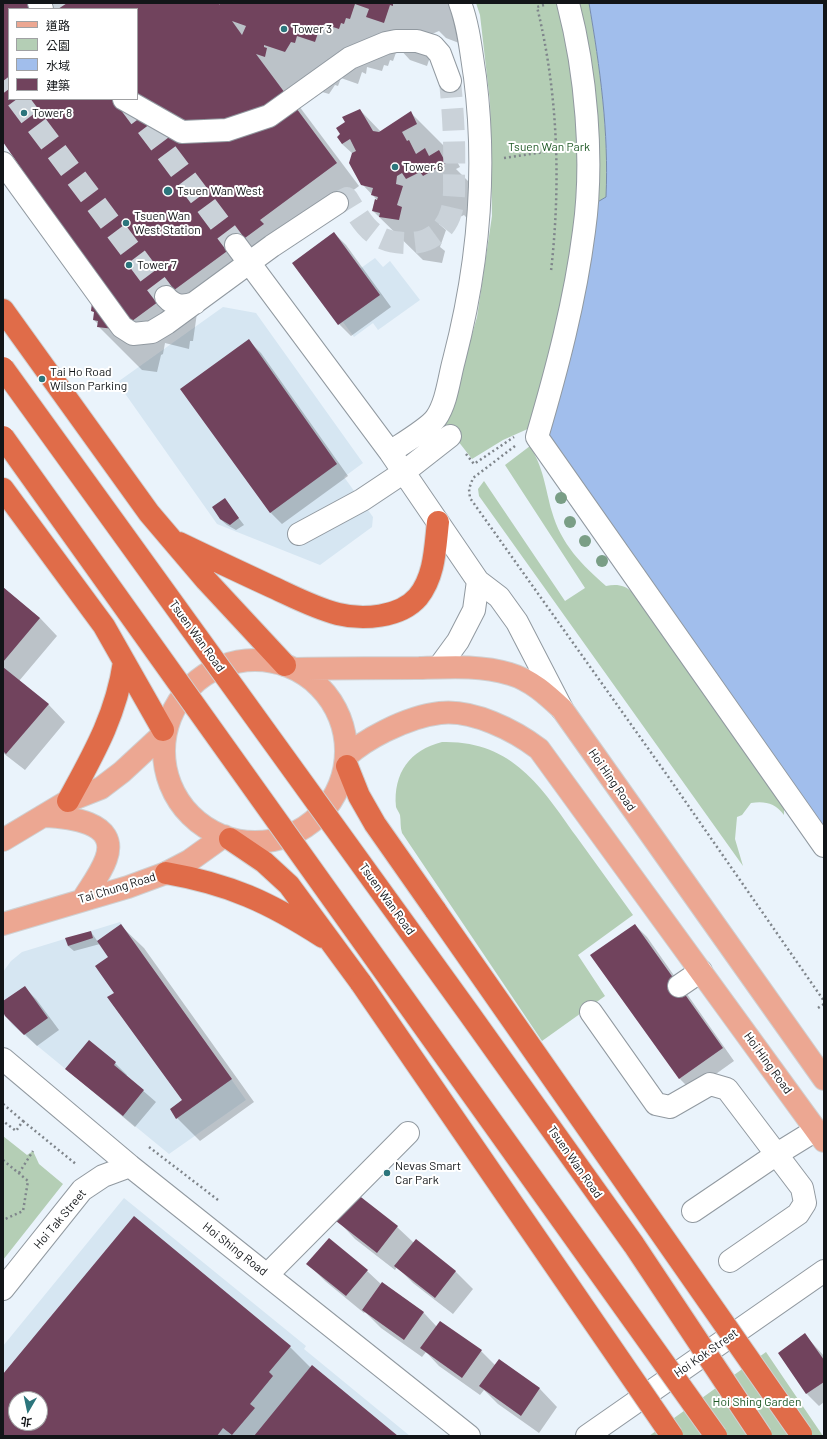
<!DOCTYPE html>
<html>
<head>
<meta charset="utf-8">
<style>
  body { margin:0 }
  #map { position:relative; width:827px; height:1439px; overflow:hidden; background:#eaf3fb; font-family:Barlow,"Noto Sans TC",sans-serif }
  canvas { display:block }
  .frame { position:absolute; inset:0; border:4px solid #121518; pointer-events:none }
  .legend { position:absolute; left:8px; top:8px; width:130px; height:92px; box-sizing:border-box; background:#fff; border:1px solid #a0a1a3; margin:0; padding:5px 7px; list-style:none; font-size:12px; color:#121518 }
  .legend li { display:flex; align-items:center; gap:8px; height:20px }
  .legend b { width:20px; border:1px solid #a0a1a3 }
  .north { position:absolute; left:8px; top:1391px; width:40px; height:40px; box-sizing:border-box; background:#fff; border:1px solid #a0a1a3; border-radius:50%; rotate:189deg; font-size:11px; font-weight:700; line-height:16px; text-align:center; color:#121518 }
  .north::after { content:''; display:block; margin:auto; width:14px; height:18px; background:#2c757c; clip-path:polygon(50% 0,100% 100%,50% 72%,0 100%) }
</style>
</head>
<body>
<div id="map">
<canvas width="827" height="1439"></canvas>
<div class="frame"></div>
<ul class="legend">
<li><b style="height:5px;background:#eca792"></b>道路</li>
<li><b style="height:11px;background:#b4ceb5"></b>公園</li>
<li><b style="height:11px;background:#a1beec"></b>水域</li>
<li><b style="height:11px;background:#71435d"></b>建築</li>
</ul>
<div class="north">北</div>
</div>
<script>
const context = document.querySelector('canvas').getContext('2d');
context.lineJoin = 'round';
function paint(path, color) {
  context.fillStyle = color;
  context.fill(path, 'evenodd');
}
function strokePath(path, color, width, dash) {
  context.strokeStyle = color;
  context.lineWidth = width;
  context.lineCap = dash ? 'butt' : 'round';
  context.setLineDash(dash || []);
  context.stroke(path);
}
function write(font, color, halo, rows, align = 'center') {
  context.font = font + ' Barlow,sans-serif';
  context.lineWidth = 4;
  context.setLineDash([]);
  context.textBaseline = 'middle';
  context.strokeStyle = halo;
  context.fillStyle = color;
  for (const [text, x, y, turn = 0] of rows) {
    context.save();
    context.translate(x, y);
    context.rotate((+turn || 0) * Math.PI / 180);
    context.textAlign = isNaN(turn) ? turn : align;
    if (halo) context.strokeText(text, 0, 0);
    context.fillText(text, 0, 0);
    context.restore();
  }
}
paint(new Path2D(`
  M334,232L361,268L375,258L383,267L390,261L420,300L378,330L373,323L354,337L343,322L338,325L292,263Z
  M223,307L256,313L363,463L344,477L373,517L372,527L320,565L217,524L119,385V381Z
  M120,922L246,1100L169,1154L12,1025L3,1012V972L11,961L22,952Z
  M124,1198L306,1346L304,1349L410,1436H3V1346ZM16,1399H40V1423H16Z`), '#d6e6f2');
paint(new Path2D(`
  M476,3H589C600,68 609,132 606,198L589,207L541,423L503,440L472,459L444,423L458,384L477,317L492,216L490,102L480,15Z
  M530,446C544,469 545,487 552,512C561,544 582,565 606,586C617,584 625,585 633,593L784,794V815C775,803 765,801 751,803L742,815L737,817L735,839L743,866L479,496L478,489L484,481L565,601L585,588L505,465Z
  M442,742C511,740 541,786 576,836C595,862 614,889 633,915L578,955L605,996L542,1041L402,833C400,827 401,821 400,815C399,812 397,810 396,807C393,773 410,750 442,742Z
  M3,1136L27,1155L33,1151L39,1164L63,1184L3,1260Z
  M766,1352L823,1436H649Z`), '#b4ceb5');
const water = new Path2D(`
  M589,3H824V827L543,436L589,207L606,197C609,132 600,68 589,3Z`);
paint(water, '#a1beec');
strokePath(water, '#768bac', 1);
paint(new Path2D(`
  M3,3H454L472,36L459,43L446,38L439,31L432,34L435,36L433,48L427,66L410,60L398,47L393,61L390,60L388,66L384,65L382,71L367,67L366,74L362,72L358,84L341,78L338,86L335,85L329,94L305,87L293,98L359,186L282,243L197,313L193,341H190L189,349L165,343L163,354L161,355L157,372L142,370L99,327V325L94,320L95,313L92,311L96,276L3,140ZM9,9H137V99H9Z
  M360,110L381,132L411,113L454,156L460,167L456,169L482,195L467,218L464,215L450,222L444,217L440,219L439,224L446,230L440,247L445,251L442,263L423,260L373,211L379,202L362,184L353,154L342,144L339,137L347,123L344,117Z
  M334,233L346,245L391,307L351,336L339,324Z
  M249,341L261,353L348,476L282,524L270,512Z
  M224,499L244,525L236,530L227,525L220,519Z
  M3,589L40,618L57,636L19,681L48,704L65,722L25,770L3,753Z
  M635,925L647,937L734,1061L692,1091L680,1079L592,955Z
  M121,926L144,948L254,1102L200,1141L177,1118L171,1109L184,1100L115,993L110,957L100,944L74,951L68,946L91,932L98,942Z
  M24,987L36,999L59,1030L37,1046L6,1016L3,1009V1003Z
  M89,1041L115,1063L127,1075L126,1076L156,1102L135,1127L66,1069Z
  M338,1221L397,1227L414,1243L455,1271L473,1289L453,1314L413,1283L397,1267L395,1270L355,1239Z
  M308,1264L367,1271L382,1285L383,1284L424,1313L437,1327L481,1351L495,1365L499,1360L540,1389L557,1407L539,1433L498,1404L484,1390L480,1395L439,1366L426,1352L422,1357L381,1328L365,1312L364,1313L325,1281Z
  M805,1335L824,1356V1402L819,1406L807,1394L779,1353Z
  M290,1347L311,1368L397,1436H3V1376ZM16,1399H40V1423H16Z`), '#0003');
paint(new Path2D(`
  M3,3H219L220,5V3H393V6L390,5L384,23L366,17L369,9L355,4L350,19L346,18L344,24L341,23L339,29L324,24L322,31L319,30L315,42L297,36L295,43L291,42L285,52L264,45V47L267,48L265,57L256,54L337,163L260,220L264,224L128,324L114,329L97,327L98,321L93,320L94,312L91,311L95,276L3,142ZM9,9H137V99H9ZM232,21L246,26L242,35Z
  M360,109L373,131L379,132L411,111L417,124L402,132L407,141L409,140L416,154L425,148L429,156L439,150L446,163L423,176L420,172L406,179L402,173L397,176L396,184L403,186L397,205L402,207L399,220L379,217L380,213L372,211L375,199L377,200L378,197L371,195L373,188L361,185L349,163L352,153L356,151L350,139L342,144L337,137L340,134L336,128L345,122L342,117Z
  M334,232L380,295L338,325L292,263Z
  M249,339L337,464L270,513L180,389Z
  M225,498L239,518L230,525L220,519L212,507Z
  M3,587L40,618L3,662Z
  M3,667L49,704L6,754L3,751Z
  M121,924L232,1079L176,1119L170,1109L182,1100L107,997L114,993L95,966L108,957L97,941Z
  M635,924L723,1048L679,1079L590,955Z
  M91,931L93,938L68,946L65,938Z
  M25,986L48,1018L24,1035L5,1016L3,1012V1001Z
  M89,1040L116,1062L114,1065L144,1090L123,1116L65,1069Z
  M357,1194L398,1226L377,1253L336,1221Z
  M134,1216L291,1346L269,1372L273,1376L250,1404L255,1408L232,1435L223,1428L217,1436H3V1374ZM16,1399H40V1423H16Z
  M329,1238L368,1270L346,1296L306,1264Z
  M416,1239L456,1271L435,1298L394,1266Z
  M382,1282L424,1312L404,1340L362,1310Z
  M440,1321L482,1350L462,1378L420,1348Z
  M805,1333L824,1360V1382L806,1394L778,1353Z
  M499,1359L540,1388L521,1416L479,1386Z
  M312,1365L398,1436H254Z`), '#71435d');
strokePath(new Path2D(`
  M54,3L58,9
  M3,81L9,89
  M17,99L166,297
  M127,100L236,245
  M337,203L347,198C364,225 372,243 408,243C428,244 446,231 451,212C455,200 454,187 454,175C455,143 453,112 450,81`), '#cad2d9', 22, [22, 11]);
const minor = new Path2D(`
  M39,3L42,9
  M568,3C586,72 594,160 584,231C575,301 557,369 537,437L824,846
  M124,99L182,132L227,130L269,116L350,58L386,43L396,41H417L433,46L440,54L450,81
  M3,163L122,327L133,334L152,332L167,323L272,246L337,203
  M236,245L390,452L478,581L499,597L517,622L562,709
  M166,297C175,307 183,307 195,303
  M390,452C402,444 429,428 436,418C447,402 449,378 454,360C478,268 487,172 475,77C471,52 469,27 460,3
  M299,534L362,500L404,472L450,436
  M439,667L458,641L474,610L478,581
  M679,986L701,971
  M591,1012L656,1104L670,1107L710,1084L727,1089L802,1188L805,1203L798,1214L730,1261
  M3,1059L130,1166L469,1436
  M693,1211L777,1154L816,1130
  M267,1275L408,1133
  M3,1289L82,1190L103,1176L130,1166
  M587,1436L824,1271`);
const major = new Path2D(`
  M164 751a91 91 0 1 1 182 0a91 91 0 1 1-182 0Z
  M295,669C337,668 378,668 419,668C450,667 481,665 510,674C531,680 547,695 562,709L824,1079
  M347,756C359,745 371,738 385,731C401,723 422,715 440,713C472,709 514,730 539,749L824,1141
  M43,816C67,817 120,821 106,859C101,873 91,886 83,899
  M3,840L68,801L101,788L122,772L162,735
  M3,924L128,887L166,873L189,861L224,836`);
const highway = new Path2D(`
  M3,310L149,513L206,580L285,665
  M3,489L104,626L163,730
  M179,543C210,558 240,572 270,586C292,596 314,608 338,614C362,620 400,618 418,597C435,576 435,548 438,522
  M347,766L359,796L375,824L436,911
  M68,801C93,755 116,716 124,662
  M230,839L264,862L289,885L361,983
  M166,873C229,884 269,902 323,937`);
strokePath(minor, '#9199a0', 24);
strokePath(major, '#d0d0d1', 24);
strokePath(highway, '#d0d0d1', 24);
strokePath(new Path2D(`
  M544,5L537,7C558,92 561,183 551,271
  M504,158L565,149
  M515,446L473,478L469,489L470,498L667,775L824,1001
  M466,454L474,464L514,437
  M818,1008L824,1004
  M3,1104L23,1121L16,1131L3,1121
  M23,1121L77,1165
  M149,1147L218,1200
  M3,1160L28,1181L23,1211L3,1220
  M19,1173L33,1151`), '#7f858b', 2.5, [2, 3]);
strokePath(minor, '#fff', 22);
strokePath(major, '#eca792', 22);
strokePath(highway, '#e06c49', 22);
const highwayBridge = new Path2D(`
  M3,368L468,1012L634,1245L761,1436
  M3,437L716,1436
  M436,911L801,1434
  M361,983L672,1436`);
strokePath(highwayBridge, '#d0d0d1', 24, []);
strokePath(highwayBridge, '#e06c49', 22);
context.fillStyle = '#7a9e86';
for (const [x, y] of [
  [561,498],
  [570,522],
  [585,541],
  [602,561]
]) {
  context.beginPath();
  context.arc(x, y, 6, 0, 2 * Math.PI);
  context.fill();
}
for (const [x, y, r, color] of [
  [284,29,4,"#2c757c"],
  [24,113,4,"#2c757c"],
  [395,167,4,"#2c757c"],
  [168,191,5,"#2c757c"],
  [126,223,4,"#2c757c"],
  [129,265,4,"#2c757c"],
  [42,379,4,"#2c757c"],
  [387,1173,4,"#2c757c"]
]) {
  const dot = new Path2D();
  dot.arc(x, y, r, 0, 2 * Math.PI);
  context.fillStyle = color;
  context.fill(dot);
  strokePath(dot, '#fff', 1.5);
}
write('12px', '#121518', '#fff', [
  ["Tower 3",292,29],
  ["Tower 8",32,113],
  ["Tower 6",403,167],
  ["Tsuen Wan West",177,191],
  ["Tsuen Wan",134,216],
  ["West Station",134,230],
  ["Tower 7",137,265],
  ["Tai Ho Road",50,372],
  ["Wilson Parking",50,386],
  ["Nevas Smart",395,1166],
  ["Car Park",395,1180]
], 'left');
write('12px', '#1f5926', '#fff', [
  ["Tsuen Wan Park",549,147],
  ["Hoi Shing Garden",757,1402]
]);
write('12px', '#121518', '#fff', [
  ["Tsuen Wan Road",197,636,54],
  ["Hoi Hing Road",612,780,55],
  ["Tai Chung Road",117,888,-17],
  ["Tsuen Wan Road",387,899,54],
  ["Hoi Hing Road",768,1063,54],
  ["Tsuen Wan Road",575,1162,55],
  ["Hoi Tak Street",60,1219,-50],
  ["Hoi Shing Road",235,1249,38],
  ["Hoi Kok Street",706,1353,-35]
]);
</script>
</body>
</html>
